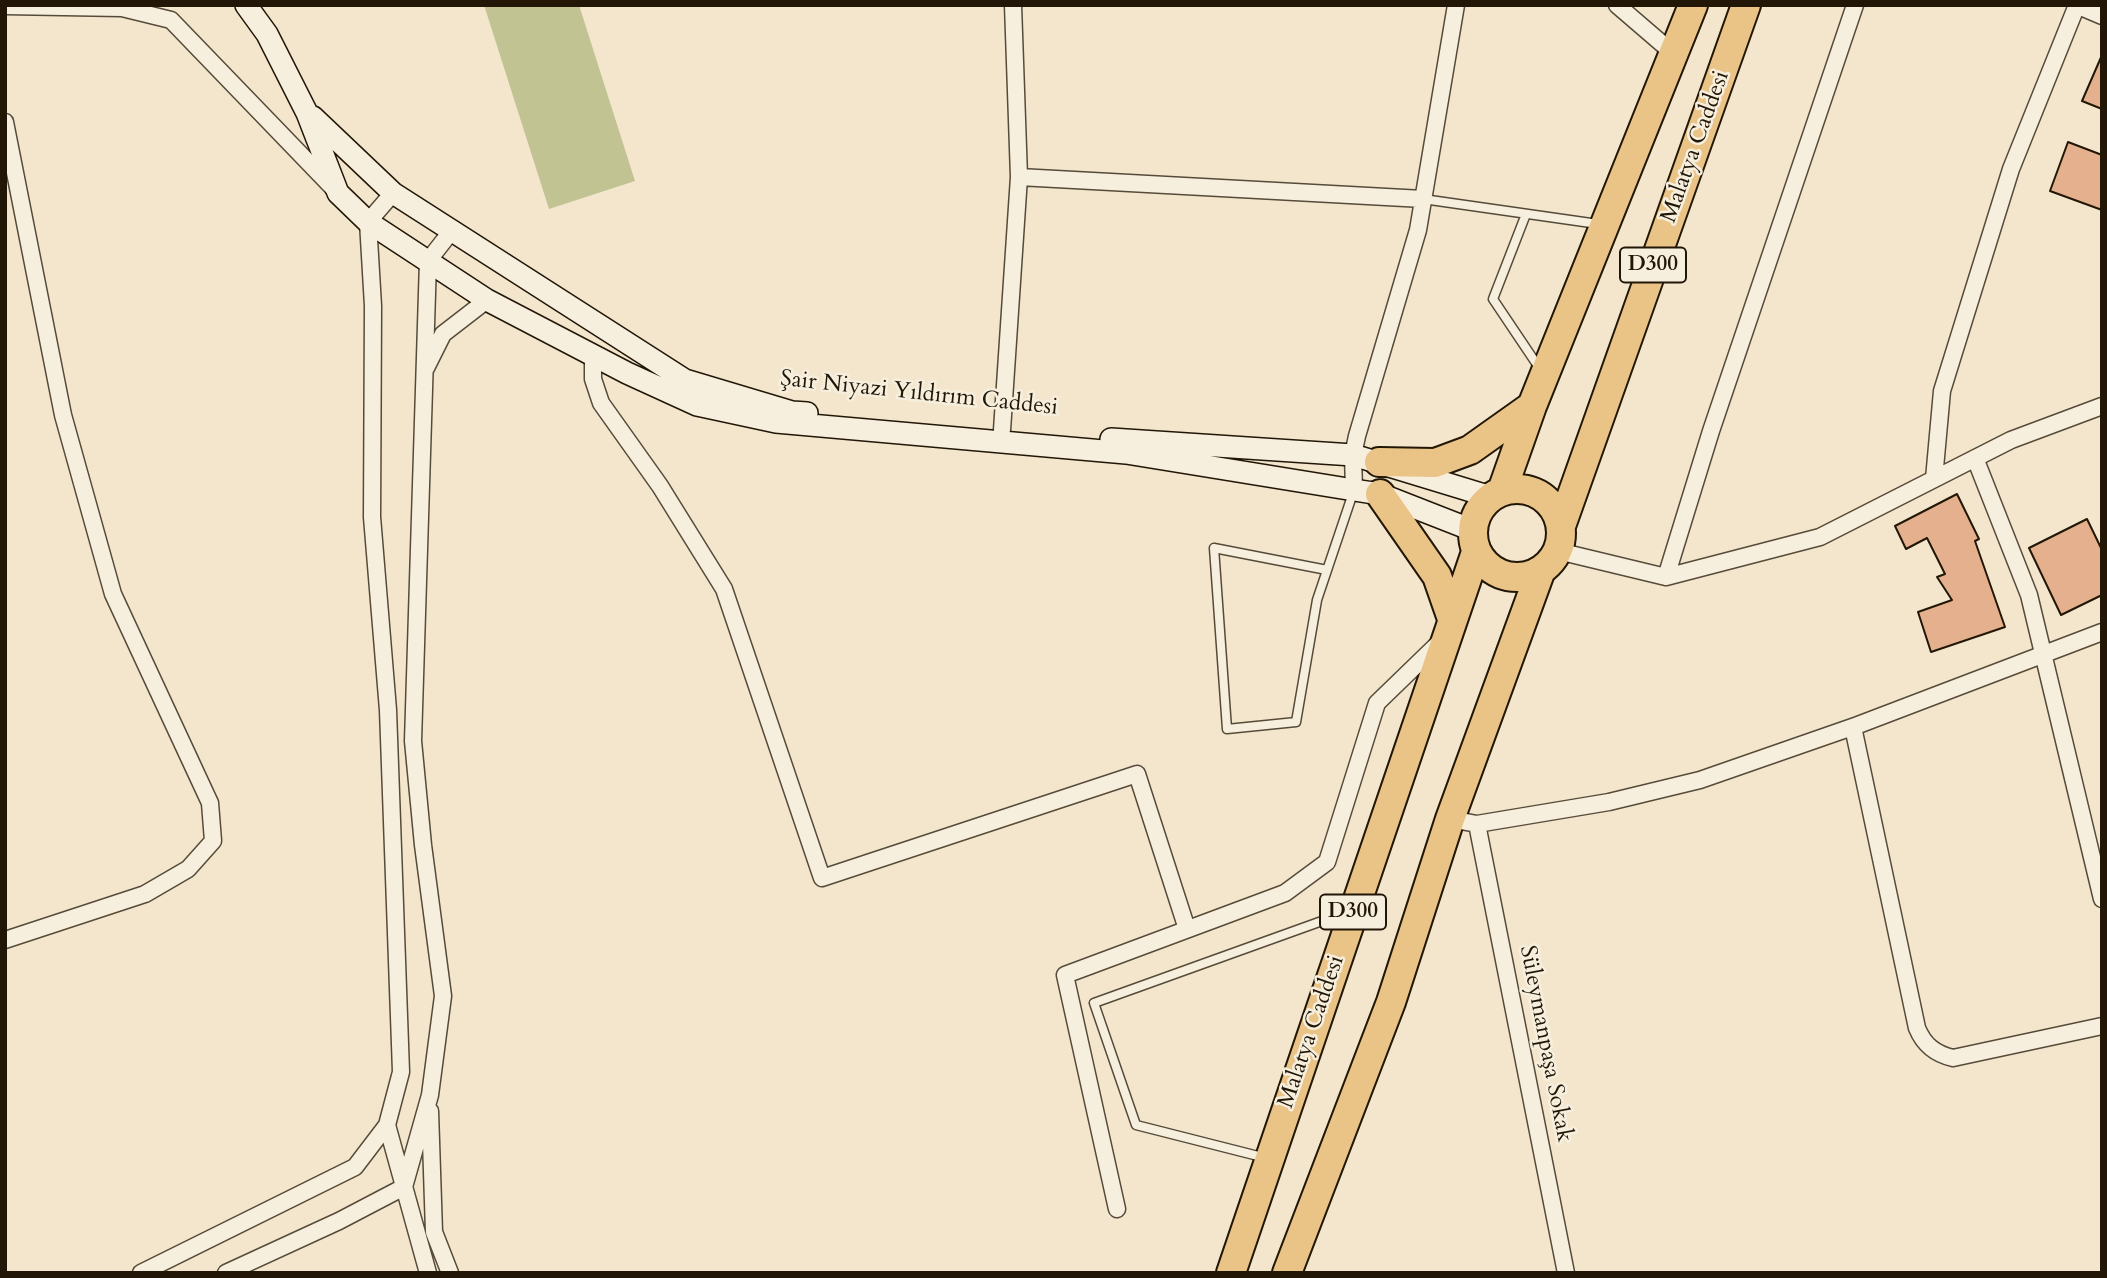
<!DOCTYPE html>
<html>
<head>
<meta charset="utf-8">
<style>
  body { margin:0 }
  #map { position:relative; width:2107px; height:1278px; overflow:hidden; background:#f3e6cd; font-family:Cardo,serif }
  canvas { display:block }
  .frame { position:absolute; inset:0; border:7px solid #221707; pointer-events:none }
</style>
</head>
<body>
<div id="map">
<canvas width="2107" height="1278"></canvas>
<div class="frame"></div>
</div>
<script>
const context = document.querySelector('canvas').getContext('2d');
context.lineJoin = 'round';
function paint(path, color) {
  context.fillStyle = color;
  context.fill(path, 'evenodd');
}
function strokePath(path, color, width, dash) {
  context.strokeStyle = color;
  context.lineWidth = width;
  context.lineCap = dash ? 'butt' : 'round';
  context.setLineDash(dash || []);
  context.stroke(path);
}
function write(font, color, halo, rows, align = 'center') {
  context.font = font + ' Cardo,serif';
  context.lineWidth = 5;
  context.setLineDash([]);
  context.textBaseline = 'middle';
  context.strokeStyle = halo;
  context.fillStyle = color;
  for (const [text, x, y, turn = 0] of rows) {
    context.save();
    context.translate(x, y);
    context.rotate((+turn || 0) * Math.PI / 180);
    context.textAlign = isNaN(turn) ? turn : align;
    if (halo) context.strokeText(text, 0, 0);
    context.fillText(text, 0, 0);
    context.restore();
  }
}
paint(new Path2D(`
  M484,5H579L635,181L549,209Z`), '#c2c393');
const building = new Path2D(`
  M2102,55V109L2082,101Z
  M2068,142L2102,155V210L2050,191Z
  M1957,494L1979,539L1975,541L2005,627L1931,652L1918,612L1952,600L1937,577L1945,574L1927,538L1906,549L1895,526Z
  M2087,519L2102,550V595L2061,615L2029,548Z`);
paint(building, '#e5b08e');
strokePath(building, '#221707', 2);
const lane = new Path2D(`
  M1423,199L1598,224
  M1526,214L1493,299L1540,369
  M1327,570L1214,548L1227,729L1296,722L1317,600L1354,490
  M1266,1158L1136,1125L1094,1003L1347,912`);
const street = new Path2D(`
  M1617,5L1674,54
  M2076,5L2102,16
  M5,6L122,8L171,20L335,190
  M5,122L63,415L113,594L210,803L213,841L188,869L145,894L5,940
  M1019,177L1423,199
  M593,354V379L601,403L660,486L724,589L822,878L1137,774L1187,929
  M426,368L443,334L487,300
  M1002,430L1019,177L1013,5
  M1975,458L2029,595L2102,899
  M1934,479L1942,391L2011,169L2077,5
  M1354,490L1353,455L1357,436L1418,230L1456,5
  M1558,551L1666,577L1820,537L2011,440L2102,406
  M1666,577L1711,431L1855,5
  M1853,727L1917,1028C1924,1045 1935,1054 1953,1058L2102,1026
  M1450,819L1477,824L1609,802L1700,780L1858,725L2102,632
  M1477,824L1566,1273
  M430,1111L434,1232L450,1273
  M387,1125L428,1273
  M1117,1209L1065,975L1285,893L1327,862L1377,703L1442,640
  M141,1273L355,1167L387,1125L401,1072L388,710L372,517L373,306L368,222L393,193
  M226,1273L339,1221L404,1187L430,1095L443,996L423,845L413,741L428,261L453,229`);
const secondary = new Path2D(`
  M246,5L267,34L307,113L338,193L368,222L487,300L627,373L697,405L776,422L1126,453L1354,490L1380,494L1472,530
  M313,117L393,193L685,380L792,412L807,413
  M1111,439L1353,455L1491,497`);
const highway = new Path2D(`
  M1379,462L1435,463L1470,450L1532,406
  M1473 533a44 44 0 1 1 88 0a44 44 0 1 1-88 0Z
  M1502,491L1532,406L1693,5
  M1380,494L1437,576L1452,619
  M1561,526L1746,5
  M1231,1273L1476,552
  M1287,1273L1391,1002L1450,819L1541,570`);
strokePath(lane, '#564b38', 11);
strokePath(street, '#564b38', 19);
strokePath(secondary, '#221707', 24);
strokePath(highway, '#221707', 32);
strokePath(lane, '#f7efde', 8);
strokePath(street, '#f7efde', 16);
strokePath(secondary, '#f7efde', 21);
strokePath(highway, '#eac386', 28);
for (const [x, y, w] of [
  [1653,265,66],
  [1353,912,66]
]) {
  const box = new Path2D();
  box.roundRect(x - w / 2, y - 17.5, w, 35, 5);
  context.fillStyle = '#f7efde';
  context.fill(box);
  strokePath(box, '#221707', 2);
}
write('bold 21px', '#221707', null, [
  ["D300",1653,265],
  ["D300",1353,912]
]);
write('23px', '#221707', '#f7efde', [
  ["Malatya Caddesi",1696,147,-70],
  ["Şair Niyazi Yıldırım Caddesi",919,394,6],
  ["Malatya Caddesi",1312,1032,-71],
  ["Süleymanpaşa Sokak",1545,1044,79]
]);
</script>
</body>
</html>
